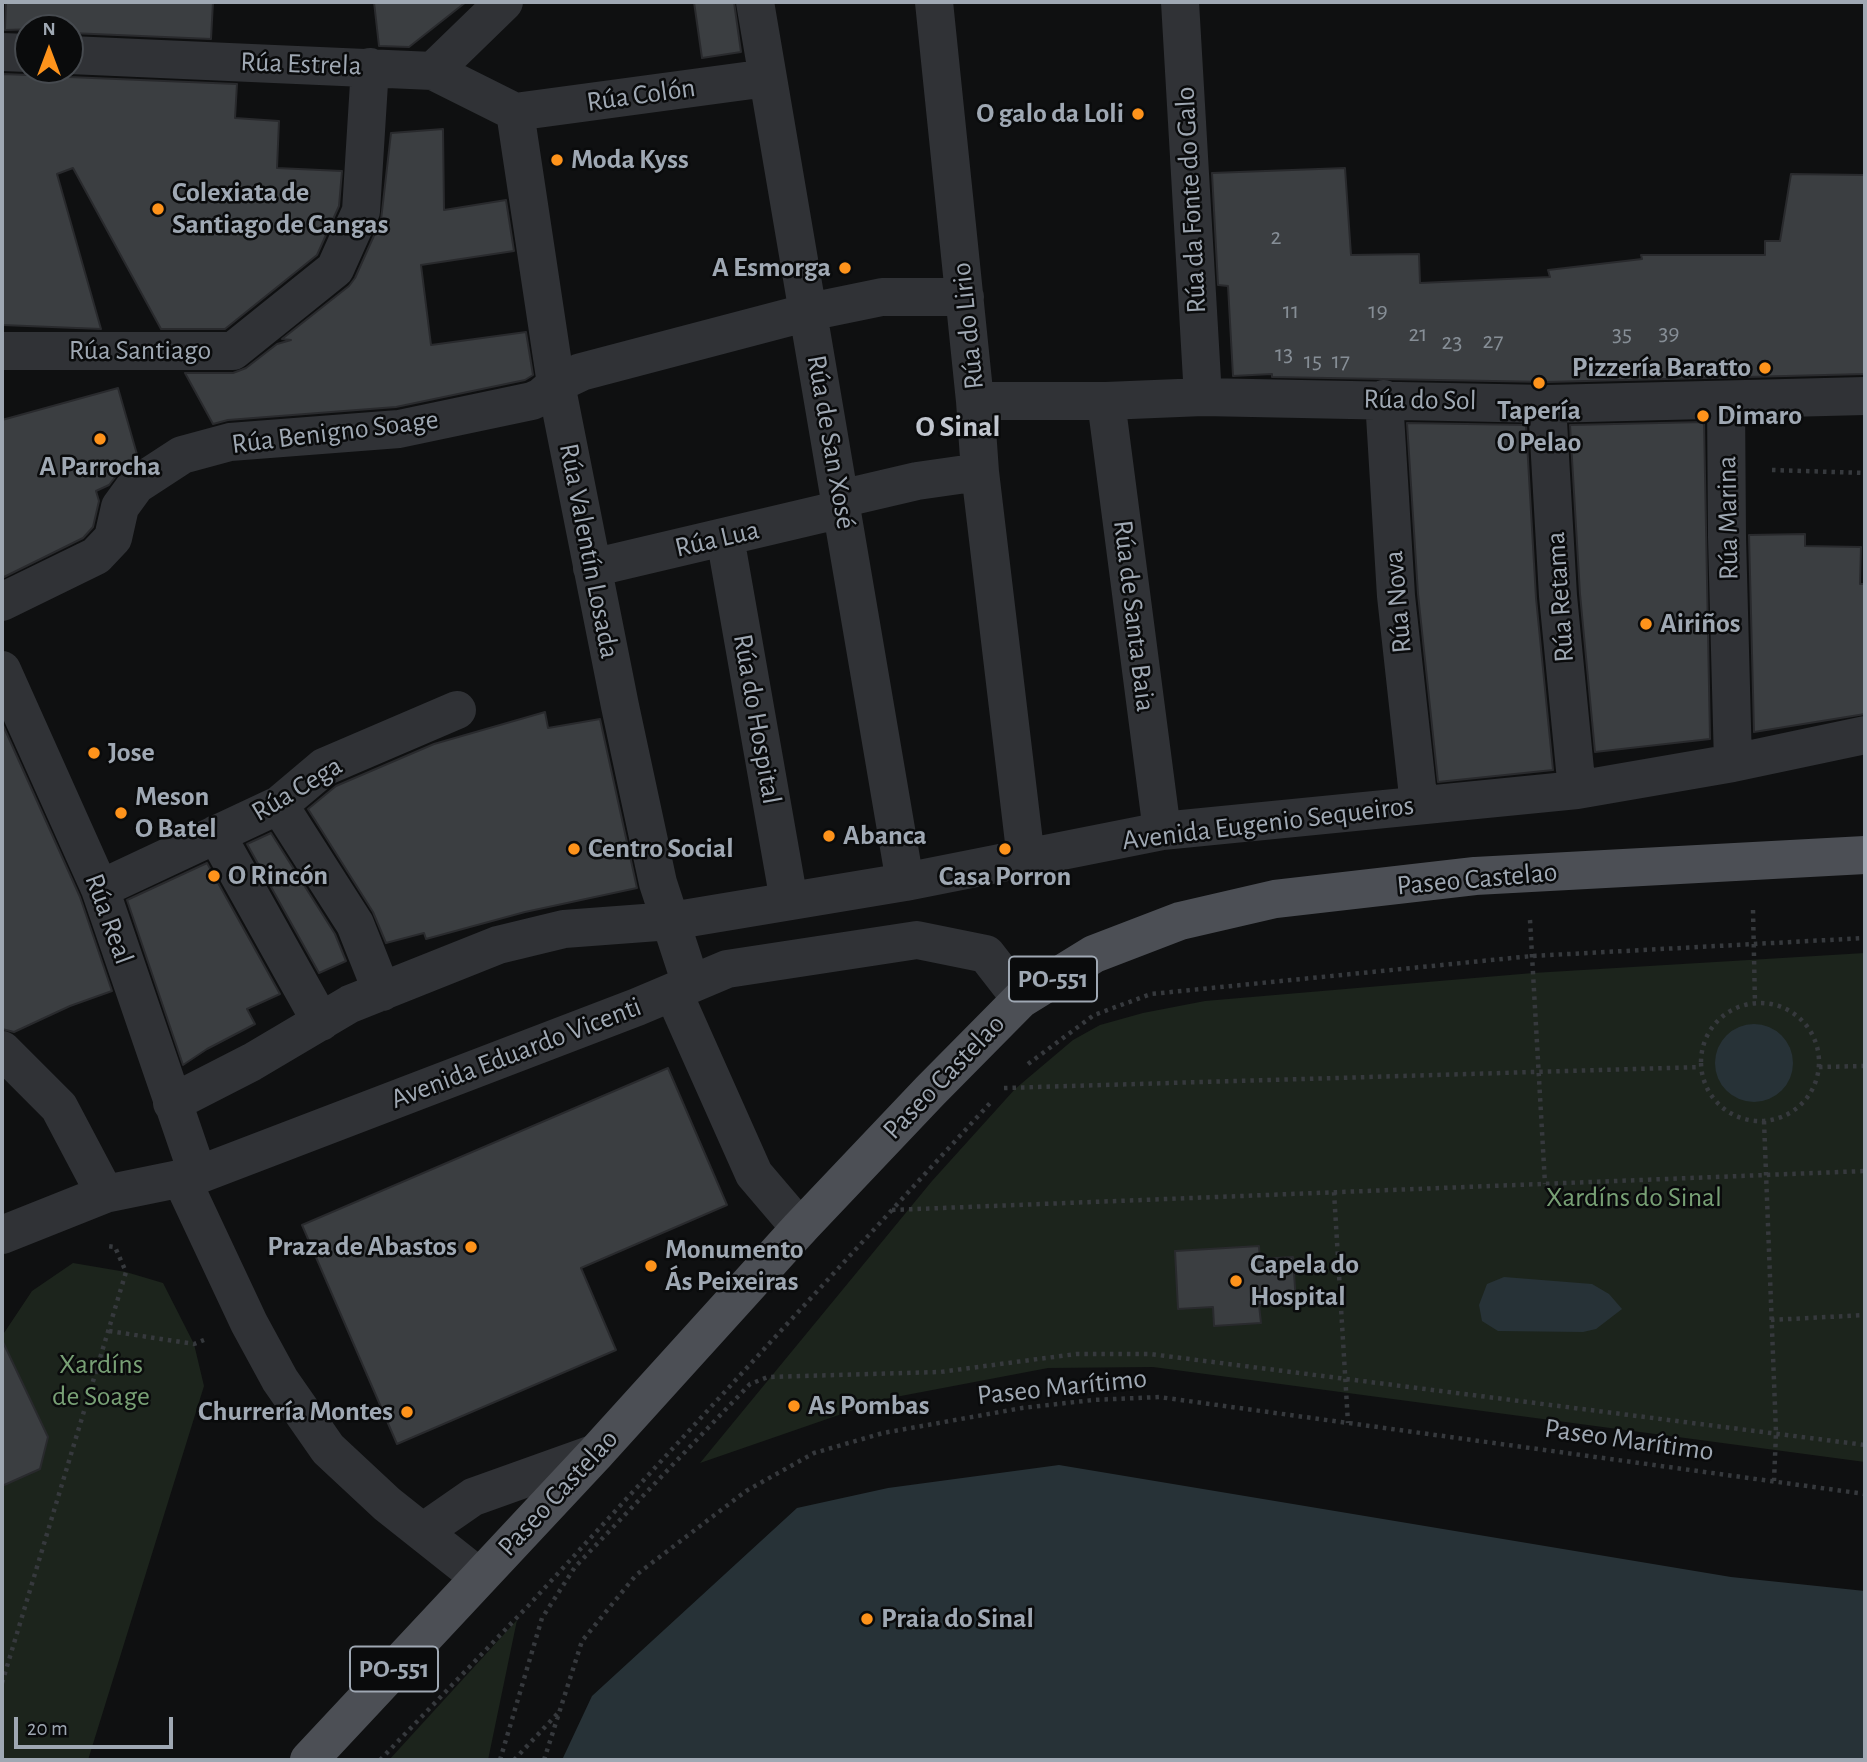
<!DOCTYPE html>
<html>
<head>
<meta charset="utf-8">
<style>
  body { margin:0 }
  #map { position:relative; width:1867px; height:1762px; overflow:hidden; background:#0f1011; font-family:"Alegreya Sans",sans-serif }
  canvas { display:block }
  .frame { position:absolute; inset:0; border:4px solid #9fa8b3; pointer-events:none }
  .north { position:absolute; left:14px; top:14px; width:70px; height:70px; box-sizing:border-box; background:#0a0b0c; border:2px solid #464a4f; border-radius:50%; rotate:0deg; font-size:19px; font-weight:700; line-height:28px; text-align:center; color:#9fa8b3 }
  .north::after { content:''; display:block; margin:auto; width:24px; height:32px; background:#fe931b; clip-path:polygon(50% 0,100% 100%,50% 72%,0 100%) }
  .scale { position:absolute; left:14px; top:1717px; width:159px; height:32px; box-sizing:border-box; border:4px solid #9fa8b3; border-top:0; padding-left:9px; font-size:21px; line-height:24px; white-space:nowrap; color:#9fa8b3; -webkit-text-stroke:5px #0a0b0c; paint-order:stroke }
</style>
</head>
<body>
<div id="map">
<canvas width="1867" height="1762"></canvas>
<div class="frame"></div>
<div class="north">N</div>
<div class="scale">20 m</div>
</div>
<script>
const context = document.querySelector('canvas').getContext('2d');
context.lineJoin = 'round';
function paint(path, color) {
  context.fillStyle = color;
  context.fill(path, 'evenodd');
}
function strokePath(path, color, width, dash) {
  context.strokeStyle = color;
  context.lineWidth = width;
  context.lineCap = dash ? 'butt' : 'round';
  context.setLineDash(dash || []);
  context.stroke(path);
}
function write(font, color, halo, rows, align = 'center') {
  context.font = font + ' "Alegreya Sans",sans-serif';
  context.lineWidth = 5;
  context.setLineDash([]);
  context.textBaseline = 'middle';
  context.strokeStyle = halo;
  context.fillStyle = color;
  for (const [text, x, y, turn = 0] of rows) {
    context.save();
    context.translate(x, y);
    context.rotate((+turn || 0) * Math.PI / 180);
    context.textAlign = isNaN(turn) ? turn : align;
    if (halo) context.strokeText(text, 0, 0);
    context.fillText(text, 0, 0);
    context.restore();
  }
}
paint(new Path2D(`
  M1865,953V1462L1153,1367L1048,1368L885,1399L700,1463L932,1181L1015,1089L1073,1040L1100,1025L1143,1013L1205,1001L1533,973Z
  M73,1263L126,1272L163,1283L194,1344L204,1386L88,1760H2V1336L32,1291Z
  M517,1620L488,1760H389Z`), '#1c241c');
paint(new Path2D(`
  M1715 1063a39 39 0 1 1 78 0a39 39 0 1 1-78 0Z
  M1504,1277L1592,1284L1609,1294L1622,1309L1596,1329L1583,1332L1498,1331L1482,1321L1479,1305L1487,1284Z
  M1059,1465L1731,1577L1865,1591V1760H562L592,1696L797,1508L888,1488Z`), '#273237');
const building = new Path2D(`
  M6,2H213L211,39L70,33V28L5,30Z
  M374,2H466L409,47L379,46Z
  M694,2H734L741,52L702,58Z
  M41,70H55L69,77L237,84L235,118L279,121L277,168L342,171L339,206L317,255L225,329H161L73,168L57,174L101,329L2,325L3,74L28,75Z
  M443,129L444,210L506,200L514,251L421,265L431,345L526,332L533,375L525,380L396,407L228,420L213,424L185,373H233L246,368L277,344L291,340L282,339L349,286L355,278L381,220L391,133Z
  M1345,168L1351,255L1419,254L1420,283L1550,277L1548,270L1642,259L1641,255H1765V241H1780L1791,174L1865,175V374L1547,382L1272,377V374L1233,376L1228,286L1218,285L1212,173Z
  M118,388L138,458L119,472L109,485L96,491L99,501L93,527L83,538L2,578V420Z
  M1704,422L1710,739L1595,752L1580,594L1570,425Z
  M1407,423L1526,425L1536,598L1553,770L1438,782L1418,594Z
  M1805,534V546L1861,547L1860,584H1865V714L1754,732L1749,535Z
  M545,712L548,728L600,719L637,888L525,912L426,939L424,933L386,943L373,912L308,809L336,786L434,744Z
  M2,723L80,897L112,991L70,1006L14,1032L2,1029Z
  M271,833L335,934L346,961L319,973L247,844Z
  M207,863L280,994L247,1009L255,1024L207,1049L183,1065L127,900Z
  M668,1068L727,1205L581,1268L616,1350L397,1444L302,1225Z
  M1259,1246L1260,1259L1293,1257L1296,1303L1259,1305L1261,1323L1214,1326L1213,1307L1178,1309L1175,1251Z
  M2,1340L48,1437L40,1469L2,1486Z`);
paint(building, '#3b3e41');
strokePath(building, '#292a2d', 2);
strokePath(new Path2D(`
  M1772,470L1865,473
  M1753,910L1755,1003
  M1530,920L1545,1184
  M1701 1062a59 59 0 1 1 118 0a59 59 0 1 1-118 0Z
  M1028,1064L1094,1015L1151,994L1532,956L1865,938
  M1819,1067L1865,1066
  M1004,1088L1700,1067
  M1764,1121L1776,1433L1774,1481
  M1334,1192L1348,1423
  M892,1210L1865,1171
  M1771,1320L1865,1315
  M109,1331L194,1344L204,1340
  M2,1683L126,1272L115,1247L107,1246
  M380,1760L528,1606L992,1101
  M500,1760L542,1618L575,1567L750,1384L768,1377L940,1372L1076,1354H1150L1865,1445
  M514,1760L559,1712
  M544,1760L582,1641L636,1575L746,1491L814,1453L883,1433L1022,1408L1093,1400L1159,1397L1865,1494`), '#36393d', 4.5, [3.5, 5]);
strokePath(new Path2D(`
  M755,2L905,882
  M934,2L975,401L980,472L1026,859
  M1180,2L1203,397
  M2,52L28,53
  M70,55L433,71L504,2
  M433,71L515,112
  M515,112L556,384L620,706L658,883L691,984
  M515,112L767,78
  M2,351H233L335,269L361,211L370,67
  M1384,399L1396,596L1419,805
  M1726,400L1727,537L1733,763
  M975,401H1106L1203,397L1547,404L1865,396
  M1106,401L1162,831
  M1547,404L1558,596L1577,790
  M840,499L917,481L980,472
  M725,537L789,901
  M592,568L842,509
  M2,602L96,556L113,538L120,507L136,485L182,455L230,442L399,429L532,401L541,397L556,384L581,372L809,312L882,297H965
  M2,670L100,889L198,1175
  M279,805L355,924L382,992
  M216,834L321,1022
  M100,889L279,805L324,767L457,710
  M673,992L754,1174L800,1228
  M2,1050L59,1107L105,1194
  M172,1103L252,1062L350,1004L498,945L564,929L671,921L905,882L1162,831L1577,790L1733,763L1865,735
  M181,1178L249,1323L280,1380L328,1449L387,1504L479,1577
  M2,1235L105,1194L198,1175L637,1007L727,969L917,940L986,954L1021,999
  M424,1531L473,1497L596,1453`), '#303236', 38);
strokePath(new Path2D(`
  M309,1760L596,1453L800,1228L930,1091L1021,999L1094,954L1180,921L1275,899L1475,876L1865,855`), '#4c4f55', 38);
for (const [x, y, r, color] of [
  [1138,114,7,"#fe931b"],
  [557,160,7,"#fe931b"],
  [158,209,7,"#fe931b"],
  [845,268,7,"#fe931b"],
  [1765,368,7,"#fe931b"],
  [1539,383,7,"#fe931b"],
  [1703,416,7,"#fe931b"],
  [100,439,7,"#fe931b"],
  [1646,624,7,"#fe931b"],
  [94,753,7,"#fe931b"],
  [121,813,7,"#fe931b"],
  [829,836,7,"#fe931b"],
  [574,849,7,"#fe931b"],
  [1005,849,7,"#fe931b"],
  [214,876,7,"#fe931b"],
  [471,1247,7,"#fe931b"],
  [651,1266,7,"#fe931b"],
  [1236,1281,7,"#fe931b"],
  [794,1406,7,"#fe931b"],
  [407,1412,7,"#fe931b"],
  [867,1619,7,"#fe931b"]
]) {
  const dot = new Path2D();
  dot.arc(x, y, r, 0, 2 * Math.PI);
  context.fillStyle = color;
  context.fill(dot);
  strokePath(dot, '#0a0b0c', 2.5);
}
write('24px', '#868e96', null, [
  ["2",1276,237],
  ["11",1291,311],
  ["19",1378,311],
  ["39",1669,333],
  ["21",1418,334],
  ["35",1622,334],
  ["27",1493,341],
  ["23",1452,342],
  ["13",1284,354],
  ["15",1313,361],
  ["17",1341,361]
]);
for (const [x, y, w] of [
  [1053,979,88],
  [394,1669,88]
]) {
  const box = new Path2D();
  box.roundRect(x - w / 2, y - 22.5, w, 45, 5);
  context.fillStyle = '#0a0b0c';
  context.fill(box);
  strokePath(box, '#9fa8b3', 2);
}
write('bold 26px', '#9fa8b3', null, [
  ["PO-551",1053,979],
  ["PO-551",394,1669]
]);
write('28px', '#9fa8b3', '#0a0b0c', [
  ["Rúa Estrela",301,64,2],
  ["Rúa Colón",641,95,-8],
  ["Rúa da Fonte do Galo",1191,200,-93],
  ["Rúa do Lirio",968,326,-96],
  ["Rúa Santiago",140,351],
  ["Rúa do Sol",1420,400,1],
  ["Rúa Benigno Soage",335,432,-7],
  ["Rúa de San Xosé",831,442,80],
  ["Rúa Marina",1728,518,-91],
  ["Rúa Lua",717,539,-13],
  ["Rúa Valentín Losada",589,551,79],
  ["Rúa Retama",1560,597,-94],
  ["Rúa Nova",1398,602,-95],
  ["Rúa de Santa Baia",1134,616,83],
  ["Rúa do Hospital",757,719,80],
  ["Rúa Cega",297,789,-31],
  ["Avenida Eugenio Sequeiros",1268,823,-7],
  ["Paseo Castelao",1477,879,-5],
  ["Rúa Real",109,919,70],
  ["Avenida Eduardo Vicenti",516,1053,-21],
  ["Paseo Castelao",944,1077,-46],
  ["Paseo Marítimo",1062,1387,-6],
  ["Paseo Marítimo",1629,1440,8],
  ["Paseo Castelao",558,1493,-47]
]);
write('bold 28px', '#9fa8b3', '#0a0b0c', [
  ["O galo da Loli",1124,114,"right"],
  ["Moda Kyss",571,160],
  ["Colexiata de",172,193],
  ["Santiago de Cangas",172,225],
  ["A Esmorga",831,268,"right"],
  ["Pizzería Baratto",1751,368,"right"],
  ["Tapería",1539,411,"center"],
  ["O Pelao",1539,443,"center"],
  ["Dimaro",1717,416],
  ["A Parrocha",100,467,"center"],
  ["Airiños",1660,624],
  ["Jose",108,753],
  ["Meson",135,797],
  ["O Batel",135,829],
  ["Abanca",843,836],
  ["Centro Social",588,849],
  ["O Rincón",228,876],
  ["Casa Porron",1005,877,"center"],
  ["Praza de Abastos",457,1247,"right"],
  ["Monumento",665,1250],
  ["Ás Peixeiras",665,1282],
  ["Capela do",1250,1265],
  ["Hospital",1250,1297],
  ["As Pombas",808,1406],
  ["Churrería Montes",393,1412,"right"],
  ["Praia do Sinal",881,1619]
], 'left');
write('28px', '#78a075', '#0a0b0c', [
  ["Xardíns do Sinal",1634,1198],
  ["Xardíns",101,1365],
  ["de Soage",101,1397]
]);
write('bold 30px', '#c1c6cf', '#0a0b0c', [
  ["O Sinal",958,427]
]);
</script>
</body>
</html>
